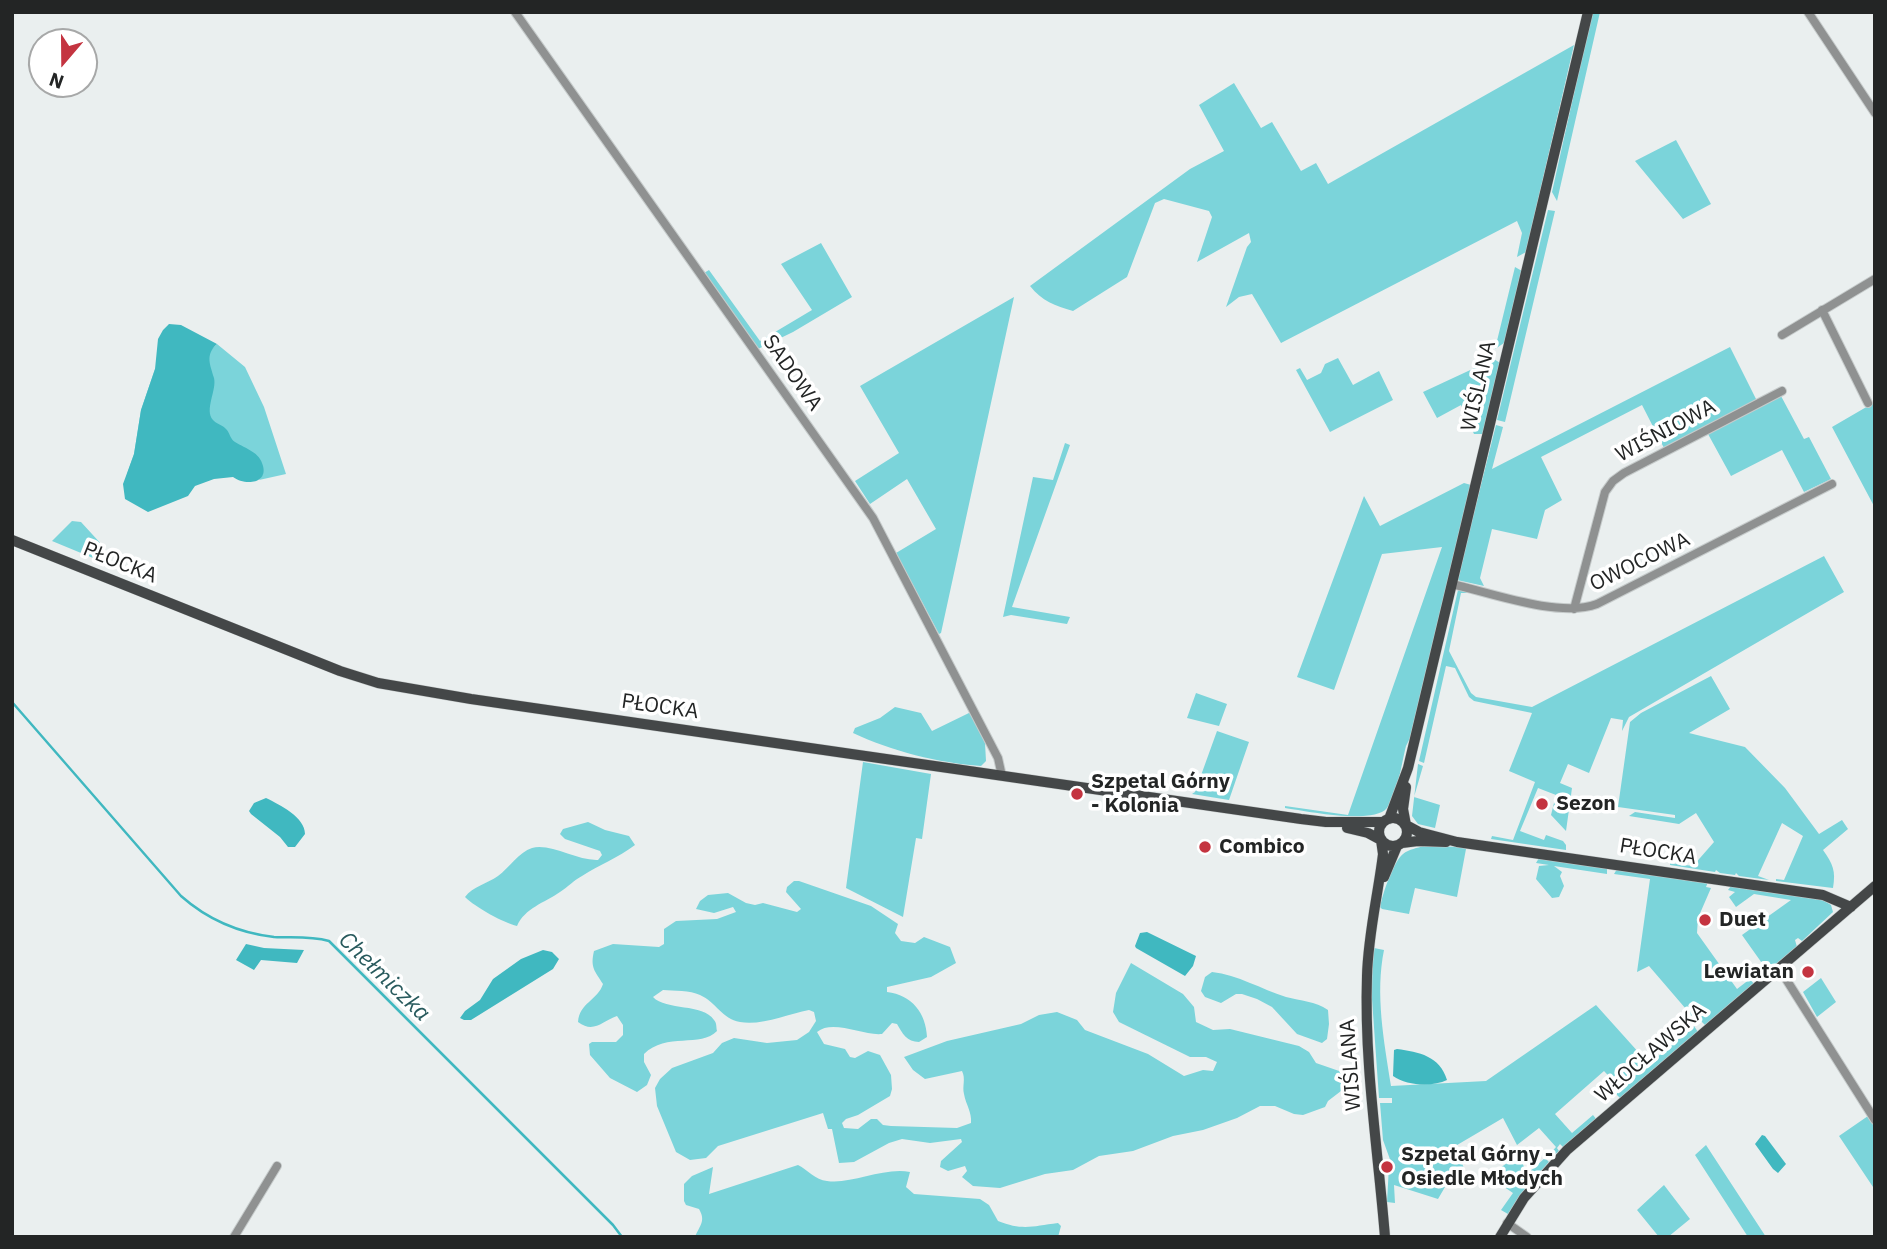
<!DOCTYPE html>
<html>
<head>
<meta charset="utf-8">
<style>
  body { margin:0 }
  #map { position:relative; width:1887px; height:1249px; overflow:hidden; background:#eaefef; font-family:"IBM Plex Sans",sans-serif }
  canvas { display:block }
  .frame { position:absolute; inset:0; border:14px solid #232525; pointer-events:none }
  .north { position:absolute; left:28px; top:28px; width:70px; height:70px; box-sizing:border-box; background:#fff; border:2px solid #a7a8a8; border-radius:50%; rotate:200deg; font-size:19px; font-weight:700; line-height:28px; text-align:center; color:#232525 }
  .north::after { content:''; display:block; margin:auto; width:24px; height:32px; background:#c43440; clip-path:polygon(50% 0,100% 100%,50% 72%,0 100%) }
</style>
</head>
<body>
<div id="map">
<canvas width="1887" height="1249"></canvas>
<div class="frame"></div>
<div class="north">N</div>
</div>
<script>
const context = document.querySelector('canvas').getContext('2d');
context.lineJoin = 'round';
function paint(path, color) {
  context.fillStyle = color;
  context.fill(path, 'evenodd');
}
function strokePath(path, color, width, dash) {
  context.strokeStyle = color;
  context.lineWidth = width;
  context.lineCap = dash ? 'butt' : 'round';
  context.setLineDash(dash || []);
  context.stroke(path);
}
function write(font, color, halo, rows, align = 'center') {
  context.font = font + ' "IBM Plex Sans",sans-serif';
  context.lineWidth = 7;
  context.setLineDash([]);
  context.textBaseline = 'middle';
  context.strokeStyle = halo;
  context.fillStyle = color;
  for (const [text, x, y, turn = 0] of rows) {
    context.save();
    context.translate(x, y);
    context.rotate((+turn || 0) * Math.PI / 180);
    context.textAlign = isNaN(turn) ? turn : align;
    if (halo) context.strokeText(text, 0, 0);
    context.fillText(text, 0, 0);
    context.restore();
  }
}
paint(new Path2D(`
  M1592,12H1600L1557,201L1552,192Z
  M1574,45L1526,252L1517,257L1522,233L1517,221L1281,343L1252,294L1239,297L1226,307L1247,247L1251,242L1249,233L1197,262L1212,217L1209,211L1164,199L1155,203L1127,277L1073,311C1055,306 1042,301 1030,286L1190,169L1224,151L1199,105L1234,83L1261,128L1272,122L1301,171L1316,163L1328,184Z
  M1676,140L1711,204L1683,219L1635,161Z
  M1548,210L1555,211L1505,422L1497,420Z
  M821,243L852,297L793,332L758,349L704,273L709,270L760,341L812,310L781,264Z
  M1515,267L1522,271L1504,343L1495,349Z
  M1014,297L941,633L939,634L896,553L936,529L907,479L870,504L855,481L899,453L860,386Z
  M217,344L245,367L264,407L286,474L259,480L263,474H127L134,454L141,410L155,369L211,350Z
  M1730,347L1757,401L1664,448L1642,405L1541,457L1562,500L1545,510L1537,539L1492,529L1480,578L1484,586L1457,580L1496,425L1503,427L1492,469Z
  M1338,358L1353,385L1379,371L1393,400L1330,432L1296,370L1300,368L1307,380L1321,373L1325,364Z
  M1494,359L1500,363L1483,434H1474L1461,405L1437,418L1423,392Z
  M1781,396L1804,439L1809,437L1831,479L1804,492L1782,450L1731,476L1708,434Z
  M1875,402V508L1832,427Z
  M1065,443L1070,445L1012,607L1070,617L1067,624L1011,615L1003,617L1033,477L1053,480Z
  M1464,483L1471,485L1410,738L1406,746C1401,766 1398,793 1387,808C1373,825 1306,811 1285,808V806L1348,815L1442,547L1382,554L1334,690L1297,677L1364,496L1380,526Z
  M72,521L81,522L103,546L110,565L52,541Z
  M1824,556L1844,592L1629,717L1622,731L1623,720L1611,718L1589,773L1568,764L1560,783L1572,788L1566,831L1551,815L1556,795L1538,788L1520,831L1544,840L1546,835L1563,841L1566,845V850L1491,839L1492,836L1513,840L1535,782L1509,771L1532,713L1474,701L1469,697L1455,668L1446,666L1424,763L1419,761L1458,590H1468L1470,593H1461L1449,651L1471,693L1476,697L1532,707Z
  M1711,676L1730,709L1689,733L1745,747L1785,788L1819,834L1842,820L1848,829L1823,850C1833,864 1836,871 1833,888L1776,881V879L1784,880L1803,836L1782,823L1758,876L1769,880L1739,876L1736,873L1735,875L1720,873L1716,870L1715,872L1670,865V863L1693,866L1714,842L1696,813L1679,824L1629,816L1635,812L1675,818V815L1618,807L1630,722L1641,713Z
  M1196,693L1227,704L1219,726L1187,718Z
  M895,707L921,713L932,731L971,712L985,743L986,761L981,766C939,763 891,751 853,733L855,728L880,718Z
  M1217,731L1249,742L1229,800L1192,794L1195,792Z
  M863,762L931,774L922,839L916,838L903,917L846,888Z
  M1418,764L1423,766L1414,797L1440,805L1435,828L1418,824L1412,816Z
  M588,822L605,830L629,836L635,845C618,858 599,865 582,876C574,880 568,887 560,892C544,903 525,908 517,926C504,923 475,907 465,897C473,886 487,884 498,876C509,868 519,852 532,848C551,843 577,861 598,860L602,855L600,851L565,839L560,834L563,829Z
  M1423,846L1462,847L1466,849L1457,897L1415,888L1409,914L1382,909L1380,907C1383,893 1393,862 1403,854C1409,849 1418,848 1423,846Z
  M1539,858L1607,868V874L1554,866L1562,872L1560,876L1564,886L1559,897L1552,898L1536,879L1539,866L1549,865L1536,863Z
  M1617,869L1708,882L1706,887L1711,888L1698,918L1697,933L1737,989L1750,979L1754,984L1706,1026L1701,1021L1698,1023L1649,966L1637,972L1650,879L1614,874Z
  M794,881H799L871,906L898,924L895,933L901,941L915,943L924,937L950,947L956,963L931,977L887,987V992C912,995 926,1013 927,1037L919,1042C907,1042 902,1033 897,1024L892,1023L882,1034C863,1036 833,1019 817,1032L824,1044L845,1049L850,1057L855,1058L868,1051L880,1055L891,1075L892,1089L890,1096L858,1115L846,1119L842,1123L844,1128L858,1129L871,1119H877L883,1125L891,1126L957,1128L971,1123C972,1112 966,1105 964,1094C962,1086 966,1079 962,1071L925,1079L913,1070L904,1057L947,1041L1021,1024L1039,1015L1057,1012L1077,1020L1085,1030L1148,1054L1184,1076L1203,1070L1213,1071L1217,1062L1206,1057H1190L1119,1022L1113,1012L1116,993L1131,963L1183,994L1194,1007L1196,1022L1213,1030L1230,1029L1299,1046L1309,1052L1316,1063L1342,1072L1343,1077L1341,1091L1328,1101L1325,1107L1303,1115L1294,1114L1275,1106H1260L1237,1118L1203,1130L1173,1136L1133,1151L1099,1156L1073,1170L1045,1174L1000,1188L973,1186L962,1177L967,1171L965,1166L948,1171L940,1167L941,1161L962,1142L961,1139L930,1143L902,1139L889,1143L854,1162L839,1163L832,1129H828L823,1113L718,1146L706,1158L690,1160L676,1152L657,1106L655,1088L660,1079L672,1068L713,1053L722,1043L734,1038L767,1043L797,1040L809,1032L816,1021L814,1012L809,1010C788,1014 761,1026 740,1022C722,1019 716,1002 700,995C690,990 674,991 663,990L653,997C666,1011 703,1003 714,1020C717,1023 716,1027 717,1031C701,1048 666,1032 644,1054V1062L651,1075L647,1085L637,1092L610,1078L590,1055L589,1044L592,1042H616L623,1035V1025L617,1016C602,1021 594,1034 578,1022C579,1003 598,1000 603,984C595,971 590,968 594,951L613,944L659,947L664,944V929L676,921L717,919L736,912L733,907L714,913L696,909L700,901L708,895L728,893L746,903L755,905L763,903L797,912L801,909L786,892L787,887Z
  M1731,886L1823,900L1831,905L1833,912L1802,941L1798,938L1795,940L1797,947L1760,980L1755,975L1764,966L1742,935L1791,900L1754,894L1736,907L1729,897L1735,892L1728,890Z
  M1374,948L1384,950C1375,994 1384,1041 1391,1086L1486,1081L1596,1005L1649,1064L1694,1026L1698,1032L1620,1098L1616,1094L1621,1089L1604,1071L1555,1114L1572,1133L1593,1115L1597,1120L1564,1148L1560,1144L1557,1148L1559,1151L1551,1158L1549,1155L1556,1147L1539,1128L1517,1145L1503,1118L1452,1148L1462,1163L1468,1180L1465,1189L1452,1175L1438,1199L1394,1185L1395,1203L1387,1202L1389,1166L1392,1165L1383,1140L1380,1103H1392V1098H1379L1371,985Z
  M1212,972C1238,975 1261,989 1286,997C1301,1001 1315,1001 1328,1010L1329,1024L1327,1039L1322,1043L1297,1034L1272,1007L1257,999L1242,994H1236L1221,1003L1205,997L1201,991L1205,977Z
  M1821,978L1836,1002L1817,1017L1803,992Z
  M1868,1116L1875,1126V1190L1839,1136Z
  M1706,1145L1766,1237H1748L1695,1155Z
  M1519,1155L1527,1174L1545,1158L1549,1162L1532,1181L1508,1214L1501,1210L1513,1193L1488,1176Z
  M798,1165C808,1170 815,1180 827,1181C850,1185 883,1167 910,1172L906,1187L914,1194L980,1199L989,1205L998,1221C1023,1231 1033,1226 1058,1223L1061,1226L1058,1237H695C700,1225 706,1221 699,1209L686,1205L684,1201V1184L692,1176L713,1167L709,1194Z
  M1664,1185L1690,1219L1668,1237H1659L1637,1210Z`), '#7bd4da');
paint(new Path2D(`
  M169,324L181,325L217,344C205,355 210,364 214,378C217,390 204,410 213,420C216,424 223,425 226,429C230,433 230,439 235,442C246,449 260,452 263,466C268,485 243,485 233,477L214,479L195,486L188,496L148,512L125,499L123,484L134,454L141,410L155,369L158,339L163,330Z
  M266,798C280,805 305,817 305,834L295,847H288L280,837L251,814L249,811L254,803Z
  M1147,932L1196,956L1193,966L1185,976L1136,948L1135,946L1140,933Z
  M246,944L264,948L304,950L297,963L261,960L254,970L236,960Z
  M543,950L552,952L559,959L553,969L471,1020H464L460,1018L465,1011L480,1000L493,979L521,959Z
  M1397,1049C1419,1052 1440,1056 1447,1080C1433,1087 1407,1086 1393,1076L1394,1050Z
  M1762,1135L1765,1136L1786,1164L1778,1173L1773,1169L1755,1144Z`), '#40b8c0');
strokePath(new Path2D(`
  M12,702L181,896C207,919 239,933 274,937C293,938 310,936 329,941L613,1225L622,1237`), '#40b8c0', 2.5);
const minor = new Path2D(`
  M515,12L873,518L998,758L1002,776
  M1808,12L1875,113
  M1822,310L1868,403
  M1782,335L1875,279
  M1452,584C1491,593 1559,618 1597,604L1832,484
  M1574,609L1605,492L1613,481L1624,473L1782,391
  M1779,968L1875,1120
  M1507,1223L1527,1237
  M234,1237L277,1166`);
const major = new Path2D(`
  M12,540L340,671L378,683L471,699L1301,819L1326,822H1383
  M1406,787L1403,809L1406,825L1419,832L1457,842L1823,895L1851,907
  M1379 832a14 14 0 1 1 28 0a14 14 0 1 1-28 0Z
  M1389,819L1408,768L1588,12
  M1347,828L1368,833L1381,840L1383,854C1378,895 1368,935 1367,976C1364,1063 1378,1150 1385,1237
  M1402,843L1418,841L1446,842
  M1384,877L1397,846
  M1500,1237L1524,1198L1567,1150L1875,886`);
strokePath(minor, '#c6cbcb', 10);
strokePath(major, '#c6cbcb', 11);
strokePath(minor, '#8f9191', 8);
strokePath(major, '#444748', 10);
for (const [x, y, r, color] of [
  [1077,794,7,"#c43440"],
  [1542,804,7,"#c43440"],
  [1205,847,7,"#c43440"],
  [1705,920,7,"#c43440"],
  [1808,972,7,"#c43440"],
  [1387,1167,7,"#c43440"]
]) {
  const dot = new Path2D();
  dot.arc(x, y, r, 0, 2 * Math.PI);
  context.fillStyle = color;
  context.fill(dot);
  strokePath(dot, '#fff', 2.5);
}
write('21px', '#232525', '#fff', [
  ["SADOWA",792,373,55],
  ["WIŚLANA",1479,386,-77],
  ["WIŚNIOWA",1666,431,-28],
  ["OWOCOWA",1640,562,-26],
  ["PŁOCKA",120,563,22],
  ["PŁOCKA",660,707,8],
  ["PŁOCKA",1658,852,9],
  ["WŁOCŁAWSKA",1651,1053,-41],
  ["WIŚLANA",1351,1065,-94]
]);
write('bold 21px', '#232525', '#fff', [
  ["Szpetal Górny",1091,782],
  ["- Kolonia",1091,806],
  ["Sezon",1556,804],
  ["Combico",1219,847],
  ["Duet",1719,920],
  ["Lewiatan",1794,972,"right"],
  ["Szpetal Górny -",1401,1155],
  ["Osiedle Młodych",1401,1179]
], 'left');
write('italic 23px', '#285a5d', '#fff', [
  ["Chełmiczka",384,977,44]
]);
</script>
</body>
</html>
